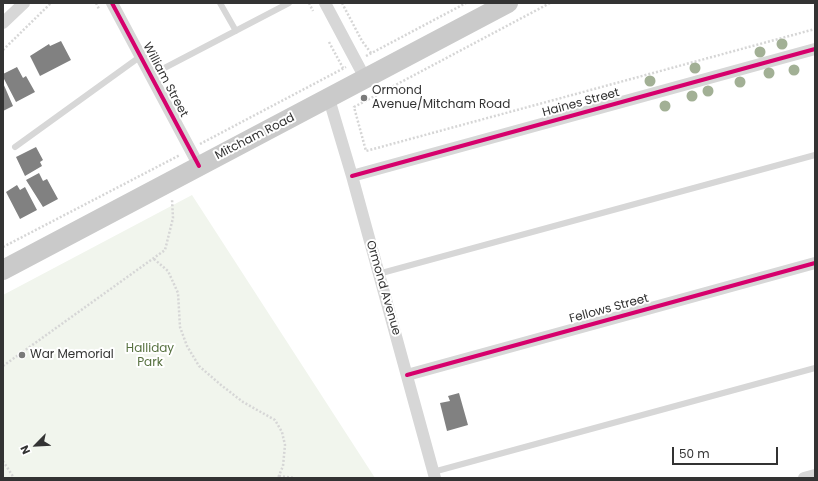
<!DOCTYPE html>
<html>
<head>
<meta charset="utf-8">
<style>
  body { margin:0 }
  #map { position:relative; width:818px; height:481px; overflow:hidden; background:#fff; font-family:Poppins,sans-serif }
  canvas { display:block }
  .frame { position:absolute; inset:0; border:4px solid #333; pointer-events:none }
  .north { position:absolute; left:16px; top:425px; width:40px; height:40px; -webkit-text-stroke:3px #fff; paint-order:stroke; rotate:246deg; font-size:11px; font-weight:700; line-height:16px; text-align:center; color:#333 }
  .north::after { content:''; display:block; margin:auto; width:14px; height:18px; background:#333; clip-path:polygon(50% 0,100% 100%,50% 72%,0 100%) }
  .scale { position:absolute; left:672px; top:447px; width:106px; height:18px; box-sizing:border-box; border:2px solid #333; border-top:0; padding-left:5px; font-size:12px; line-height:14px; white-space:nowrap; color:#333; -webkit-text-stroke:3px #fff; paint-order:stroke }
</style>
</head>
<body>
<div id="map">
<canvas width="818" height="481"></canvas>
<div class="frame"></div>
<div class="north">N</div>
<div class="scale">50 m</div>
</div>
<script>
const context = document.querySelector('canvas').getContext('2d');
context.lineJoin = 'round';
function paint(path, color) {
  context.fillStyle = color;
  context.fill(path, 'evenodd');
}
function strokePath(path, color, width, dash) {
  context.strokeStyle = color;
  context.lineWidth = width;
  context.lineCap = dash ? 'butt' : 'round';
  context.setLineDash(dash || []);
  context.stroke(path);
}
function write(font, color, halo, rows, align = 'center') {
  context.font = font + ' Poppins,sans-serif';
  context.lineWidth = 4;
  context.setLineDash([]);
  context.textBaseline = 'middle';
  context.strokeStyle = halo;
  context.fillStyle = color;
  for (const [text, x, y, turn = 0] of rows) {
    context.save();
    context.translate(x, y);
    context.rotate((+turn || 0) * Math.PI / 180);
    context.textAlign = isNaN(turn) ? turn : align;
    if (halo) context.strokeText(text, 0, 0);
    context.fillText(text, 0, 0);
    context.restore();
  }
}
paint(new Path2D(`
  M192,195L375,478H3V295Z`), '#f1f5ed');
paint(new Path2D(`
  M61,41L71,60L40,76L30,56L49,44L50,46Z
  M17,67L23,78L26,76L35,92L16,102L3,77V74Z
  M3,83L13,106L3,111Z
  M36,147L43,160L40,162L42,166L25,176L16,157Z
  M39,173L43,181L47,179L58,199L43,207L26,180Z
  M17,185L20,190L25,187L37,210L20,219L6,192Z
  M459,393L468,425L447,431L440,403L450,401L448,396Z`), '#818181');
strokePath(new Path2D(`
  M96,3L99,9
  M309,3L313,11
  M342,3L362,41L371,53
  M550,3L354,107L366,151L815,29
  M329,42L343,68
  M3,50L51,3
  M366,56L466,3
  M200,144L346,67
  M3,247L180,155
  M154,259L168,271L178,293L180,327L187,346L199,366L221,385L243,402L275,420L282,432L285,445L283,466L278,478
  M3,366L165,250L173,218L172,199
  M3,461L14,478
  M279,476L295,478`), '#d6d6d6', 2.5, [2, 2]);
strokePath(new Path2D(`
  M220,3L236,31
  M151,75L289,3
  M15,147L141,56
  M378,274L815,155
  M433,472L815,368`), '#d7d7d7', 6);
strokePath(new Path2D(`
  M112,3L199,166
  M325,3L365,78
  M3,23L24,3
  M329,99L352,176L435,478
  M352,176L815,49
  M407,375L815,263
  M804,478L815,475`), '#d7d7d7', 12);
strokePath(new Path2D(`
  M3,270L508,3`), '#cacaca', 20);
strokePath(new Path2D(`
  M112,3L199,166
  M352,176L815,49
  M407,375L815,263`), '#d6006c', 4);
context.fillStyle = '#a2b095';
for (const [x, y] of [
  [782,44],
  [760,52],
  [695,68],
  [794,70],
  [769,73],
  [650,81],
  [740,82],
  [708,91],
  [692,96],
  [665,106]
]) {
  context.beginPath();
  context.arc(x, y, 5.5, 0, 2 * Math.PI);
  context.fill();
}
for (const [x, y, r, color] of [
  [364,98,4,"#7a7a7a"],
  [22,355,4,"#7a7a7a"]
]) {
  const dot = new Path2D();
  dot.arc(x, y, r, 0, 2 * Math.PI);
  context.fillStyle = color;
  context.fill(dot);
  strokePath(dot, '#fff', 1.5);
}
write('12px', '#333', '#fff', [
  ["William Street",165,80,62],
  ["Haines Street",581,103,-15],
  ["Mitcham Road",255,137,-27],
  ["Ormond Avenue",383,288,74],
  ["Fellows Street",609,309,-15]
]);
write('12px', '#333', '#fff', [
  ["Ormond",372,91],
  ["Avenue/Mitcham Road",372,105],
  ["War Memorial",30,355]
], 'left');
write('12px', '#56703f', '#fff', [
  ["Halliday",150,349],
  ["Park",150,363]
]);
</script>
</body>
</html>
